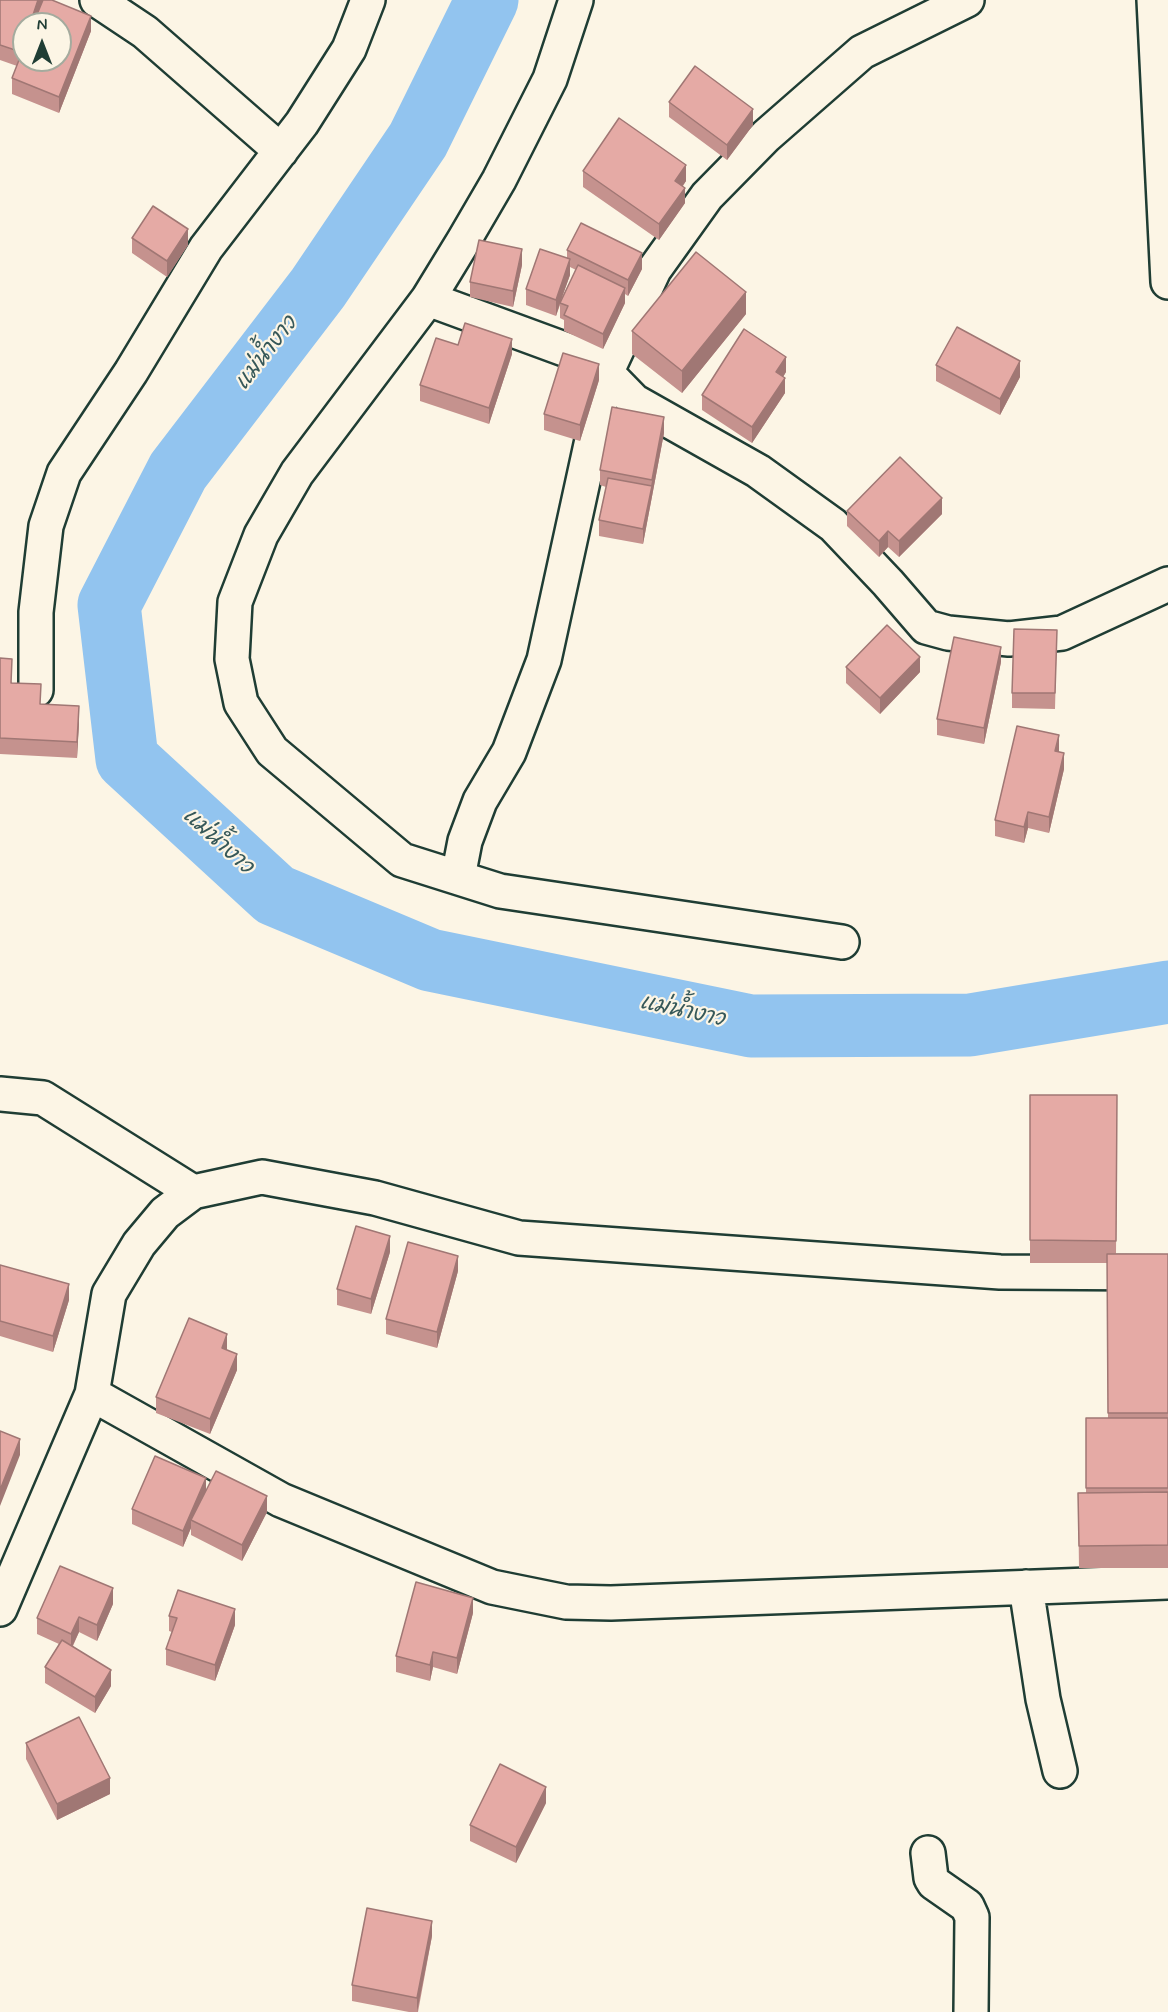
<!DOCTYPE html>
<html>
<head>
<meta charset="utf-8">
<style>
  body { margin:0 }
  #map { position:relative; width:1168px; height:2012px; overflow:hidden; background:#fcf5e5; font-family:Mynerve,sans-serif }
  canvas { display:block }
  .north { position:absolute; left:12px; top:12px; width:60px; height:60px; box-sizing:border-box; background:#fcf5e5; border:2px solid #a4ab9e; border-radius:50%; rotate:0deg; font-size:16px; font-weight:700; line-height:24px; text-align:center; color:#1f3d34 }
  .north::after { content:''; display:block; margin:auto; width:21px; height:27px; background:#1f3d34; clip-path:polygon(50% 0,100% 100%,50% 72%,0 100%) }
</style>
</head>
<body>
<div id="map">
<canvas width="1168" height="2012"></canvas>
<div class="north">N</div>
</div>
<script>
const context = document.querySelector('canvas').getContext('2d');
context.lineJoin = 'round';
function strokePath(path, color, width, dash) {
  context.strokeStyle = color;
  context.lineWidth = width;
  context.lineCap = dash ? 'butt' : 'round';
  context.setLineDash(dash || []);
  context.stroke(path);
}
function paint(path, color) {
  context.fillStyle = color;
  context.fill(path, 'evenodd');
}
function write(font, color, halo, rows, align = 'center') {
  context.font = font + ' Mynerve,"Playpen Sans Thai",sans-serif';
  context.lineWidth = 4.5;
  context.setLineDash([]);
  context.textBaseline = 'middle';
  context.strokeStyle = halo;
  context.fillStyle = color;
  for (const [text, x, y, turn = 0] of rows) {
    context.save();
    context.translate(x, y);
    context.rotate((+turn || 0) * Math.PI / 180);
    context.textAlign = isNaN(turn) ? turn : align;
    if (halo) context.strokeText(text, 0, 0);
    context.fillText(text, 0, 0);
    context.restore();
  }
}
strokePath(new Path2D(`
  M487,0L418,140L318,288L178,471L109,605L127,759L275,895L430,960L751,1026L970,1025L1168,992`), '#92c4ef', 63);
const minor = new Path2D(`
  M97,0L145,32L281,151
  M576,0L550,79L499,180L464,240L428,299L297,473L261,535L235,602L232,659L241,703L272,751L402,860L500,891L842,942
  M1154,0L1168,282
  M428,299L594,360L634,401L758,471L833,525L888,583L926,627L948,633L1009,639L1062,633L1168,584
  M36,690V612L46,526L64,473L131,372L206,248L302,123L349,49L368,0
  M458,877L465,841L480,801L509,752L544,660L607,371L654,270L707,196L766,136L862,52L967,0
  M0,1094L43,1098L193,1192
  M92,1394L281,1500L492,1587L566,1602L611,1603L1168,1582
  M1026,1587L1043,1699L1060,1771
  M0,1609L92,1394L109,1294L139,1244L165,1213L193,1192L262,1177L375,1198L519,1238L1000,1272L1168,1273
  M928,1853L931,1878L934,1883L967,1906L972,1917L971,2012`);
strokePath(minor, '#1f3d34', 38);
strokePath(minor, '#fcf5e5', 33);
paint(new Path2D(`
  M0,0L91,31L59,113L12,94V78L17,66L0,60Z
  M669,102L753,125L727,160L669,117Z
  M583,171L686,181L683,186L685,203L659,240L583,187Z
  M132,238L188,245L167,277L132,253Z
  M567,250L642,269L628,296L625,294V303L603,349L564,331V320L560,318V305L556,316L526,305V289L567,258ZM570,267L576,270L562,297L570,275Z
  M522,265L513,307L470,297V282Z
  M746,314L682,393L632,354V331Z
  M458,345L512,354L489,424L420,401V385Z
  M936,365L1020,377L1000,415L936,381Z
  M786,372L783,377L785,393L752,443L702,410V395Z
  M599,380L580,441L544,430V414Z
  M664,433L643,544L599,536V520L606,487L600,485V470Z
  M847,511L942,514L899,557L888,547L879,557L847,526Z
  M1057,630L1055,709L1012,708V693Z
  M0,658L12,683L41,704L79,722L77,758L0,754Z
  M1001,662L984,744L937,735V719Z
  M846,667L920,672L880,714L846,683Z
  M1059,752L1064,769L1049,833L1028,828L1024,843L995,836V820Z
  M1030,1095H1117L1116,1254H1168V1568H1079L1078,1493H1086V1418H1108L1107,1263H1030Z
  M390,1252L371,1314L337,1305V1289Z
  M0,1265L69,1300L53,1352L0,1336Z
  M458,1271L437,1348L386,1334V1319Z
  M227,1350L237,1370L210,1434L156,1413V1397Z
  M206,1490L267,1512L242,1561L191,1535V1528L183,1547L132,1524V1509Z
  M113,1604L97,1641L79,1632L73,1646L111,1686L95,1713L45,1683V1667L59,1644L37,1634V1618Z
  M473,1613L457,1674L433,1667L430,1681L396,1672V1656Z
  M169,1616L235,1625L215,1681L166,1665V1649L172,1632L169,1631Z
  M26,1743L110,1794L57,1820L26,1759Z
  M546,1803L516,1863L470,1841V1825Z
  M432,1936L418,2012H409L352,2001V1985Z`), '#c5928e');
paint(new Path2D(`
  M38,0H43L35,24H30Z
  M91,16V31L59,113V97Z
  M753,109V125L727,160V145Z
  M686,165V181L675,196V181Z
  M685,188V203L659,240V224Z
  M188,229V245L167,277V261Z
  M522,249V265L513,307V291Z
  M642,253V269L628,296V280Z
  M570,259V275L560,303L556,316V300Z
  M625,288V303L603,349V334Z
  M746,292V314L682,393V371Z
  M512,339V354L489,424V408Z
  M786,357V372L776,388V372Z
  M1020,361V377L1000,415V399Z
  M599,364V380L580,441V425Z
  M785,378V393L752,443V427Z
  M664,417V433L643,544V529Z
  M942,498V514L899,557V541Z
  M888,531V547L879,557V541Z
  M1001,647V662L984,744V728Z
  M920,657V672L880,714V698Z
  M79,706V722L77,758V742Z
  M1059,735V751L1055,766V751Z
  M1064,753V769L1049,833V817Z
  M1028,812V828L1024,843V827Z
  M390,1236V1252L371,1314V1299Z
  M458,1256V1271L437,1348V1332Z
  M69,1284V1300L53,1352V1336Z
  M227,1334V1350L222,1348Z
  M237,1354V1370L210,1434V1419Z
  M20,1439V1455L0,1506V1490Z
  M206,1478V1493L191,1520V1528L183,1547V1531Z
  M267,1496V1512L242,1561V1545Z
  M113,1588V1604L97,1641V1625Z
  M473,1598V1613L457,1674V1658Z
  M235,1609V1625L215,1681V1665Z
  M79,1617V1632L71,1649V1634Z
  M433,1652V1667L430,1681V1665Z
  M111,1670V1686L95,1713V1697Z
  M110,1778V1794L57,1820V1804Z
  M546,1787V1803L516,1863V1847Z
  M432,1921V1936L417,2012V1998Z`), '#a07774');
const building = new Path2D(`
  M0,0H38L30,24H24V42L21,52L0,45Z
  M43,0H52L91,16L59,97L12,78L24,47V60H60V24H33Z
  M695,66L753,109L727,145L669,102Z
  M619,118L686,165L675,181L685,188L659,224L583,171Z
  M153,206L188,229L167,261L132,238Z
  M581,223L642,253L628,280L567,250Z
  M479,240L522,249L513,291L470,282Z
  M540,249L570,259L556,300L526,289Z
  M696,252L746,292L682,371L632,331Z
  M578,265L625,288L603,334L564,315L568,306L560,303Z
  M465,323L512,339L489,408L420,385L436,338L458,345Z
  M957,327L1020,361L1000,399L936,365Z
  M744,329L786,357L776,372L785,378L752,427L702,395Z
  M563,353L599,364L580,425L544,414Z
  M612,407L664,417L652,480L600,470Z
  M900,457L942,498L899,541L888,531L879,541L847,511Z
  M608,478L652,486L643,529L599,520Z
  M887,625L920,657L880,698L846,667Z
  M1014,629L1057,630L1055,693H1012Z
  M954,637L1001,647L984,728L937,719Z
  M0,658L12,659L11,683L41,684L40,704L79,706L77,742L0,738Z
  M1017,726L1059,735L1055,751L1064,753L1049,817L1028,812L1024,827L995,820Z
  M1030,1095H1117L1116,1241L1030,1240Z
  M356,1226L390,1236L371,1299L337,1289Z
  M408,1242L458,1256L437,1332L386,1319Z
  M1107,1254H1168V1413H1108Z
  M0,1265L69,1284L53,1336L0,1321Z
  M189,1318L227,1334L222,1348L237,1354L210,1419L156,1397Z
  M1086,1418H1168V1488H1086Z
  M0,1431L20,1439L0,1490Z
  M155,1456L206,1478L183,1531L132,1509Z
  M216,1471L267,1496L242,1545L191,1520Z
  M1168,1492V1545L1079,1546L1078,1493Z
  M60,1566L113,1588L97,1625L79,1617L71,1634L37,1618Z
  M416,1582L473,1598L457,1658L433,1652L430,1665L396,1656Z
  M178,1590L235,1609L215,1665L166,1649L177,1618L169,1616Z
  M62,1640L111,1670L95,1697L45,1667Z
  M79,1717L110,1778L57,1804L26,1743Z
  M500,1764L546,1787L516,1847L470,1825Z
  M367,1908L432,1921L417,1998L352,1985Z`);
paint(building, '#e5aaa5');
strokePath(building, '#a07774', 1.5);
write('italic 22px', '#365859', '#fcf5e5', [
  ["แม่น้ำงาว",267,354,-52],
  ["แม่น้ำงาว",217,842,42],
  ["แม่น้ำงาว",682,1012,12]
]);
</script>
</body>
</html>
